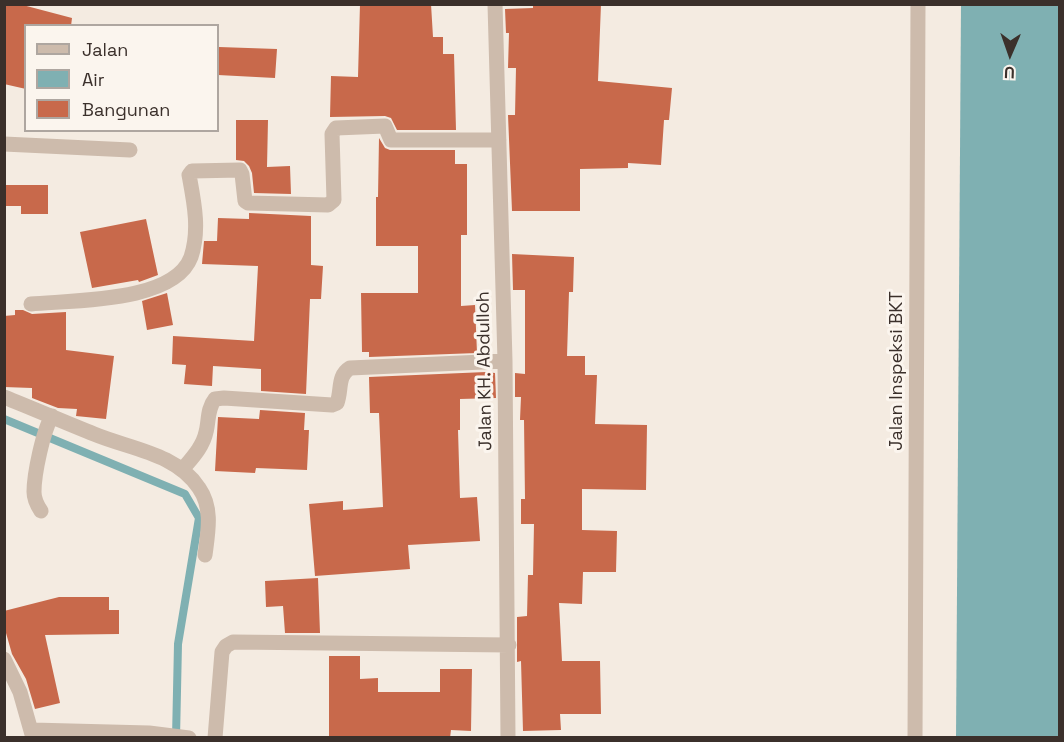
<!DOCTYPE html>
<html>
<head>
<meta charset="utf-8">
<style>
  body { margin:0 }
  #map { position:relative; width:1064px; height:742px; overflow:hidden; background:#f4ebe1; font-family:"Space Grotesk",sans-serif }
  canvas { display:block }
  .frame { position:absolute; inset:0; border:6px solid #3b302b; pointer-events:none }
  .legend { position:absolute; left:24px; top:24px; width:195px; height:108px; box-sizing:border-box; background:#fbf5ee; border:2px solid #aea6a0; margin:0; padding:8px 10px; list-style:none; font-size:18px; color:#3b302b }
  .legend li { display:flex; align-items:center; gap:12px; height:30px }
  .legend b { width:30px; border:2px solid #aea6a0 }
  .north { position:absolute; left:980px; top:24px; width:60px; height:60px; -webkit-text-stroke:4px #fbf5ee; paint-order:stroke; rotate:182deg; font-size:16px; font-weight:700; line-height:24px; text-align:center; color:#3b302b }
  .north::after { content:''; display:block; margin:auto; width:21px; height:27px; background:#3b302b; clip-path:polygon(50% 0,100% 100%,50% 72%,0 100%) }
</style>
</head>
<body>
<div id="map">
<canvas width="1064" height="742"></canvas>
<div class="frame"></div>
<ul class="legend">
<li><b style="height:8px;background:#cdbbac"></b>Jalan</li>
<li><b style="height:16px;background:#7fb0b2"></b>Air</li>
<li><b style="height:16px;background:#c8694b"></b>Bangunan</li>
</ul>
<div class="north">U</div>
</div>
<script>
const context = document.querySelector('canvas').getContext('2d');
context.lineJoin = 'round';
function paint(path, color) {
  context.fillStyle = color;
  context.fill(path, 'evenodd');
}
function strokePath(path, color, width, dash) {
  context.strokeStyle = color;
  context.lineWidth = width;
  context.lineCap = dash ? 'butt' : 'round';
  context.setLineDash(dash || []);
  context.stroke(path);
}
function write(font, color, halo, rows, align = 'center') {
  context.font = font + ' "Space Grotesk",sans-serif';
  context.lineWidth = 6;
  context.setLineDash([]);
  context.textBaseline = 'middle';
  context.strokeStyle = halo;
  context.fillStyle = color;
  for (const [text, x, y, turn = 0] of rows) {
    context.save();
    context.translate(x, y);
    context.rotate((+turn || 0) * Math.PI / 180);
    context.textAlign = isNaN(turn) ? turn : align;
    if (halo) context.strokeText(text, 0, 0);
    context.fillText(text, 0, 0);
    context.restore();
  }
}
paint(new Path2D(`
  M961,5H1059V737H956Z`), '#7fb0b2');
strokePath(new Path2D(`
  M4,419L185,494L199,518L178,644L176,738`), '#7fb0b2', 8);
paint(new Path2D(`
  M4,4H19L72,18L71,26H26V89L4,84Z
  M360,4H431L433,37H443V54H454L456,130H397L391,118L385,116L330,117L331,76L358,77Z
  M533,4H601L598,81L672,88L669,120H664L661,165L628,163V168L580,169V211H512L508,115H515L516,68H508L509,33H506L505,9L533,8Z
  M219,47L277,49L275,78L218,75Z
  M236,120H268L267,167L290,166L291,194L254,193L252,173L249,166L244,161L236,160Z
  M379,138L385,148L390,150H455V164H467V235H461V306L475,305L477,353L369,357V352H362L361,293H418V246H376V197H378Z
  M4,185H48V214H21V206H4Z
  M249,213L311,216V265L323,266L321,299H310L306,394L261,391V369L213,366L212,386L184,384L186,365L172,364L173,336L254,341L258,266L202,264L204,241H217L218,218L249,219Z
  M146,219L158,275L139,282L138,280L92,288L80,232Z
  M512,254L574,257L573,292H569L567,356H585V375H597L595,424L647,425L646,490L582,489V530L617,531L616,572H583L582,604L559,603L562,661H600L601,714H560L561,730L523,731L521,661L517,662V617L527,616L528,575H533L534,524H521V499H525L524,420H520L521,397H515V373L525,374V290H513Z
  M167,293L173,325L147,330L142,301Z
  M15,310H23L32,314L66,312V350L114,356L106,419L76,416L77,409L58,408L32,398V388L4,387V316L15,315Z
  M486,372L495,373L496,398L460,399V430H458L460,498L477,497L480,541L408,545L410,569L315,576L309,504L343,501V510L383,507L379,413H370L369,377Z
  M260,410L305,413L304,430H309L307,470L256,468L255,473L215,471L218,417L259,419Z
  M318,578L320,633H285L283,606L266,607L265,581Z
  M59,597H109V610H119V634L45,635L60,703L35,709L26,679L12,654L4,626V611Z
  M329,656H360V679L378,678V692H440V669H472L471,731L451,730L450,738H329Z`), '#c8694b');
strokePath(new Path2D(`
  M495,4L505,361L508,738
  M4,144L130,150
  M31,304C72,300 174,303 191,257C200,230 194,202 189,175L192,171L240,170L242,174L245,201L248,203L328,205L334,200L332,134L336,128L385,126L391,140H499
  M4,397C34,409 64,422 94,434C130,449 176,453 199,488C213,508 208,532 205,555
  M182,470C191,459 203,447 206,432C209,421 207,409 215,399L224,398L332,405L337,403C342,390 337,376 350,368L505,361
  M41,511C37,505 34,499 34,492C34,474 43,431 52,416
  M4,659L20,692L33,738
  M32,730L149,733L189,738
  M215,738L222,652L226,646L233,642L509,645`), '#cdbbac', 15);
strokePath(new Path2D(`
  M915,738L918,4`), '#cdbbac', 15);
write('18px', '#3b302b', '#fbf5ee', [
  ["Jalan KH. Abdulloh",485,371,-91],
  ["Jalan Inspeksi BKT",897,371,-90]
]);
</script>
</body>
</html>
